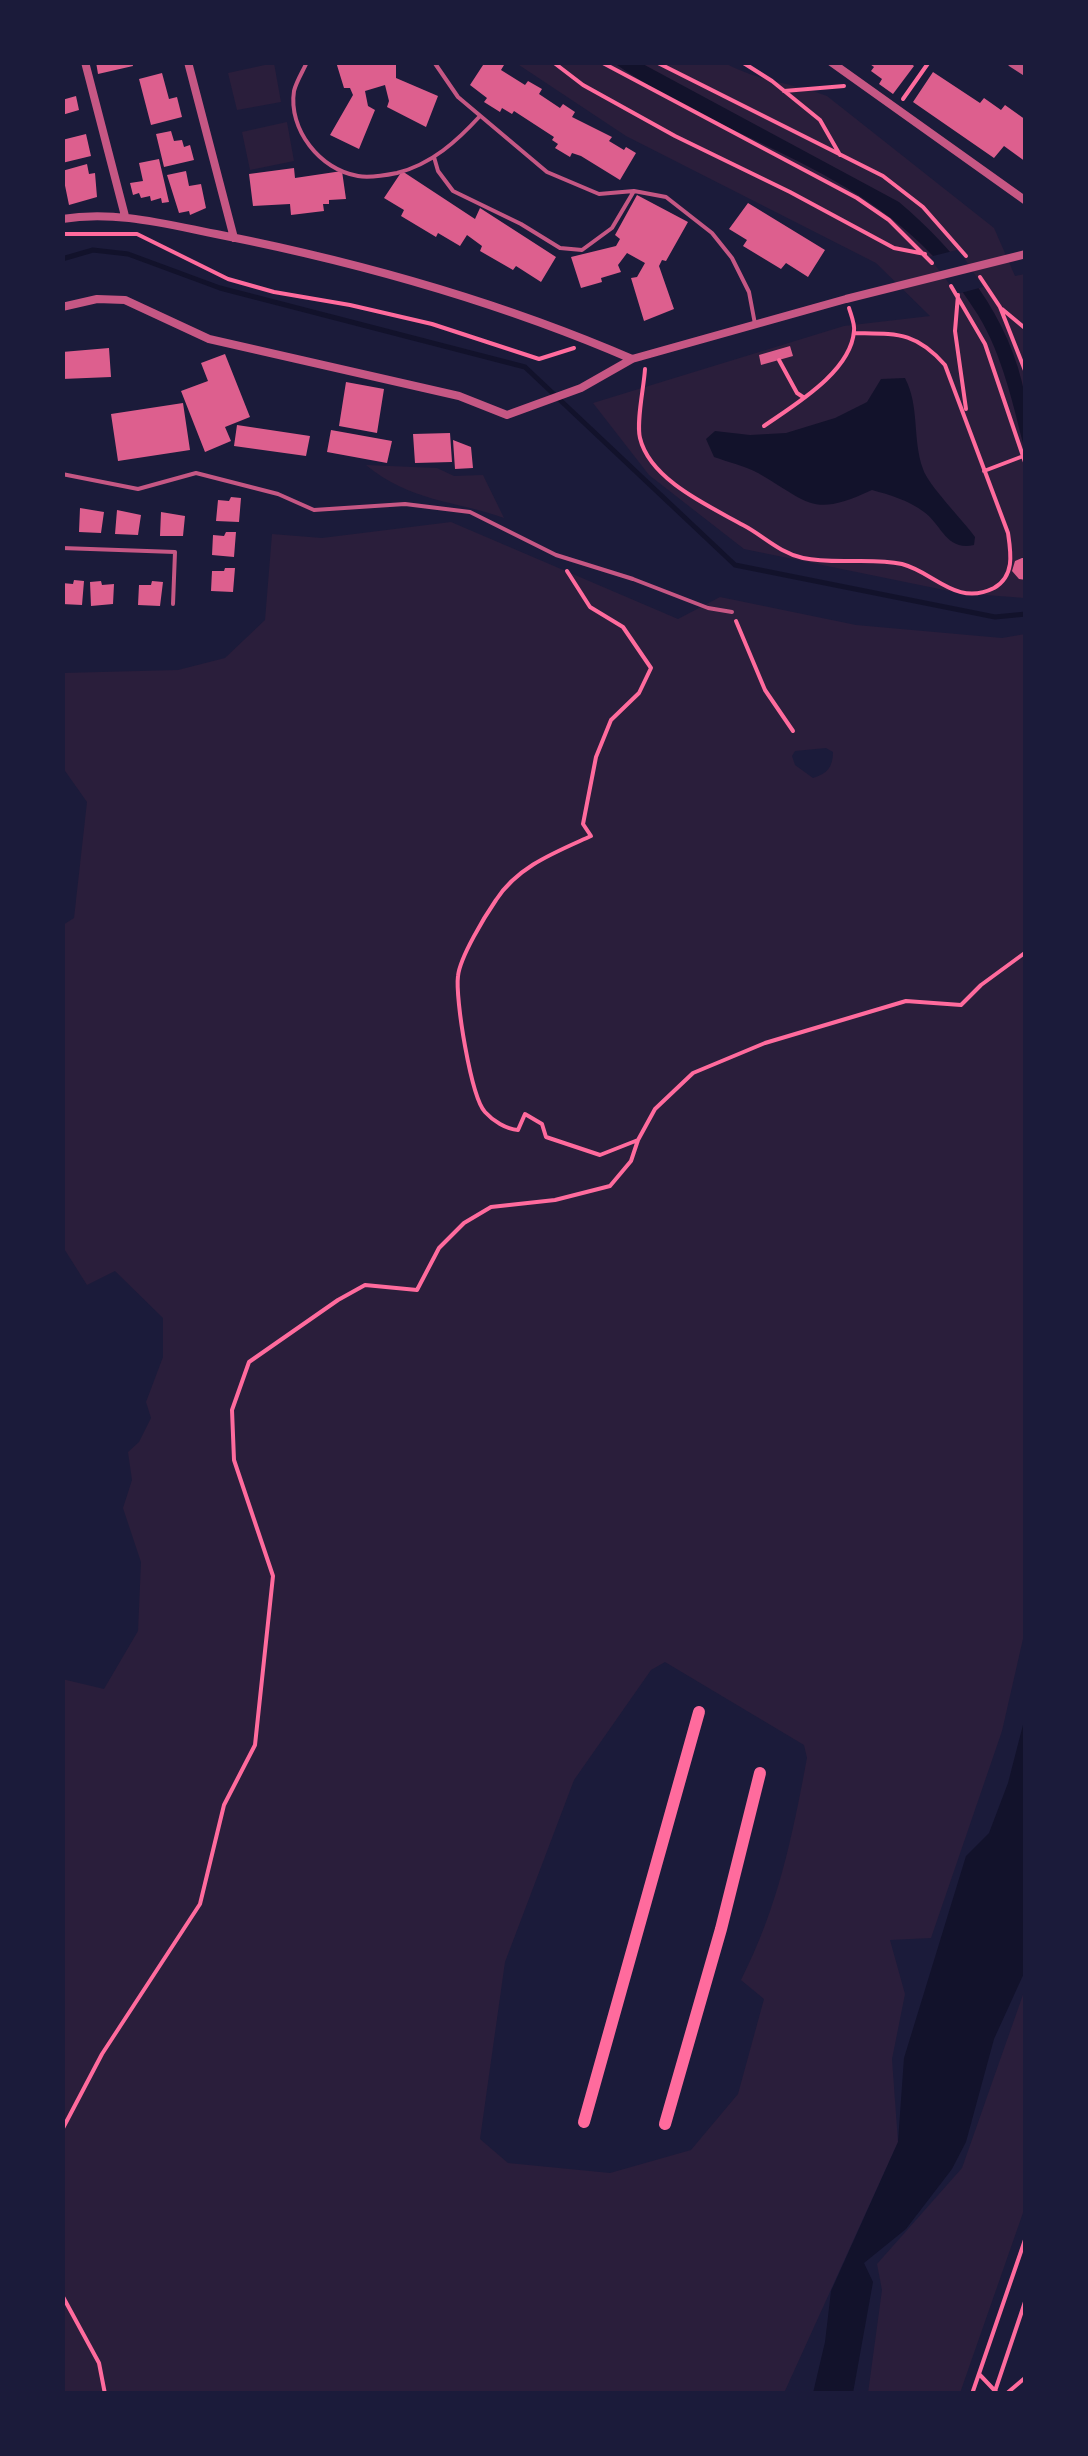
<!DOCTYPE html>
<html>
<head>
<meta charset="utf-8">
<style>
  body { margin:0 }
  #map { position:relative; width:1088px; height:2456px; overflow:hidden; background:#1b1b3a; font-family:"Zilla Slab",serif }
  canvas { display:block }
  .frame { position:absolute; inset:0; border:65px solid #1b1b3a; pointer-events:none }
</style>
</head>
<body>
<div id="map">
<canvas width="1088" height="2456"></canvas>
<div class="frame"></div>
</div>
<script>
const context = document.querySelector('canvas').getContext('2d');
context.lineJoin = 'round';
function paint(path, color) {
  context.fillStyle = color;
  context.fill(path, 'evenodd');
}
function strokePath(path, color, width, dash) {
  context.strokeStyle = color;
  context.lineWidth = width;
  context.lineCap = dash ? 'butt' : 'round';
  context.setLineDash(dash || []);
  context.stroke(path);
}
paint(new Path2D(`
  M274,63L281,102L237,110L228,73Z
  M516,63H725C757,81 793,83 827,96L994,228L1015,276L1025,274V598L959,593L744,549L649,475L593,403L844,326L930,316L876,263L626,136Z
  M287,122L294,161L250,170L242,132Z
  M366,465L437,468L454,476L483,475L504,518C453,500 411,502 366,465Z
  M451,522L678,619L720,597L856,625L1002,638L1025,634V1630L1002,1731L931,1938L890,1940L905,1994L892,2059L898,2142L784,2393H63L62,1679L104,1689L138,1631L141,1562L123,1508L132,1480L128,1452L139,1442L151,1418L146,1402L163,1357V1318L115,1271L87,1285L63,1247V925L74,918L87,802L63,768V673L178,670L225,658L265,620L272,534L322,538ZM826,748L833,752C833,767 827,774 813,778L795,765L792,756L795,751ZM665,1662L804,1745L807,1758C792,1838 778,1907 741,1980L764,1999L738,2094L691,2150L610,2173L508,2163L480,2139L505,1962L574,1780L651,1670Z
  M1025,1989V2207L960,2393H868L882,2290L877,2264L962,2168Z`), '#2a1e3b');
paint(new Path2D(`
  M614,63H641L899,202C958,252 1011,318 1025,396C1028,414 1025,433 1025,451C1013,405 1003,356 978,315C889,169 743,153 614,63Z
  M905,378C920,407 912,438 923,469C928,485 963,520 975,537L974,545C946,551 942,525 924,512C908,500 890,495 872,490C812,518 810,503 758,473C745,466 728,462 714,457L706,439L715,431L750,435L786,433L835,418L867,402L881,379Z
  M1025,1717V1971L994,2039L966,2142L952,2169L906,2229L864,2263L873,2282L853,2393H813L825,2342L831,2291L898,2142L904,2058L966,1856L989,1833L1008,1783Z`), '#12122b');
paint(new Path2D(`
  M957,250L963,256L983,287L957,294L929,257Z`), '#1b1b3a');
strokePath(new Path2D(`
  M62,259L93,250L128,254L220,288L525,367L735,565L995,617L1026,614`), '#12122b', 5);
paint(new Path2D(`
  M96,62H132L133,66L98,74Z
  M336,62H396V78L438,96L426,127L387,107L389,101L385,85L365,91L368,106L375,110L359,149L330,135L353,95L350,88H344Z
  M485,62H500L504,65L501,70L525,85L528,81L542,89L539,94L560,108L563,104L575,112L572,117L612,137L609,141L624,150L626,147L636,153L620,180L581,156L572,153L570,157L555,148L558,144L552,140L554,137L514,111L512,114L502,108L500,112L484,102L487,98L470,85Z
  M867,62H909L914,66L893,94L879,84L882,79L871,71L874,67Z
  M933,72L980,103L984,98L1001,110L1005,105L1026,120V162L1004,146L994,158L913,102Z
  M162,73L169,99L177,97L182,117L151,125L139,79Z
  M76,96L79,110L62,115V100Z
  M171,131L174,141L182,140L184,147L190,145L194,160L164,167L156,134Z
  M86,134L91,156L62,163V140Z
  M159,159L169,202L162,203L161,198L151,201L150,196L141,198L139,193L133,195L130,183L143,181L139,163Z
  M87,164L89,174L95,173L97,197L69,205L62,171Z
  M294,168L295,178L342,171L346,199L329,200V204H323L324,211L291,215L290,204L253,206L249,174Z
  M186,171L189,186L201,184L206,208L190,215L189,211L179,213L167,175Z
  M402,171L475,219L480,208L556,257L541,282L516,266L513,270L480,251L482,246L467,235L460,246L438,233L436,237L401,216L404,210L384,198Z
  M637,195L688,222L666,261L662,260L659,266L674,309L644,321L631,278L637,277L645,263L627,253L618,265L621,272L601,278L602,282L581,288L571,257L616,246L620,239L615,235Z
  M748,203L825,250L808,277L786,263L781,269L743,246L747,240L729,229Z
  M790,346L793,356L761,365L759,355Z
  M109,348L111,377L62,379V352Z
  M225,354L250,417L225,427L231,441L205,452L181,391L208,381L201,363Z
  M346,382L384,389L377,433L339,426Z
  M183,403L190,450L118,461L111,414Z
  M237,425L310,436L306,456L234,446Z
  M331,430L392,441L387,463L327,452Z
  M450,433L452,462L415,463L413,434Z
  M453,440L471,447L473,468L455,469Z
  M231,497L241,498L239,522L216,521L218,500L229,501Z
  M80,508L104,512L101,533L79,532Z
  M117,510L141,515L138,535L115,534Z
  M161,512L185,516L183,536H160Z
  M226,532H236L234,557L212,555L213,535L224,536Z
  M1022,558H1026V580L1019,579L1012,571L1015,561Z
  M225,568H235L233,592L211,591L212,571H224Z
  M74,580L84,581L82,605L62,604V583L73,584Z
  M101,581L102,585L114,584L113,604L91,606L90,582Z
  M152,581L163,582L160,606L138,605L139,585H151Z`), '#dd5f8e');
strokePath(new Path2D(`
  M553,62L583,85L675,136L790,192L894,248L925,254
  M601,62L857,198L889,220L932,263
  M656,62L883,176L923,207L966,256
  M742,62L772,81L820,120L840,155
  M784,91L844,86
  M903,99L929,62
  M62,234H137L228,279L274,292L350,305L432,324L539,359L574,348
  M980,277L1000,307L1026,373
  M951,286L985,344L1026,465
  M958,295L955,331L966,409
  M1002,309L1026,329
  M779,360L797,393L803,397
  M645,369C644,387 636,422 640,438C650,480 709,506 743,525C764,536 778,552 803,558C835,565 870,557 902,564C934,572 956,607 994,588C1015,576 1011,553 1008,533L945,365C915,331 896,334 854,333
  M764,426C794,405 851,372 854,331C855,324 851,315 849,308
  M984,471L1026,455
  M567,571L590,607L623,627L651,668L639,693L611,720L596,757L583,824L591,836C556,852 518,866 496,900C485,916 460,957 458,976C455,998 471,1097 485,1112C493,1121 506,1129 518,1130L525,1114L542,1124L546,1137L600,1155L638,1140
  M736,621L765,690L793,731
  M62,2130L102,2054L200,1904L224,1805L255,1745L273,1576L234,1460L232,1410L249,1362L338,1300L365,1285L417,1290L439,1248L464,1223L491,1207L555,1200L610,1186L631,1161L638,1140L655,1109L693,1073L765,1043L906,1001L961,1005L981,985L1026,952
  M62,2295L99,2363L105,2394
  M980,2375L998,2394
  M972,2394L1026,2237
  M994,2394L1026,2299
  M1006,2394L1026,2377`), '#ff6b9d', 4);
strokePath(new Path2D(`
  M307,62C303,71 296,82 294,91C288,129 320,170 358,176C369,178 387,175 397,173C432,164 457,141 480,116
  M434,62L458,97L547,172L599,194L634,191L666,197L712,233L732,258L749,292L755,324
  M434,157L438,171L453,191L521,224L560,248L582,250L612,228L634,191
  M62,474L138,489L196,473L278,494L314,510L405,504L470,512L556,555L633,579L708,608L732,612
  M62,548L175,552L173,604`), '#c65784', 4);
strokePath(new Path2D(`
  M85,62L125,216
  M188,62L234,238
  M831,62L1026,201
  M62,219C117,210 169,225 221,235C362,263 500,302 632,359
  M62,307L97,299L125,300L209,339L459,396L507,415L581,388L632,359L846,299L1026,254`), '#c65784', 8);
strokePath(new Path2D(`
  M1012,62L1026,71`), '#c65784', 10);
strokePath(new Path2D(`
  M584,2122L699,1712
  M665,2124L721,1929L760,1773`), '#ff6b9d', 12);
</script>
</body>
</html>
